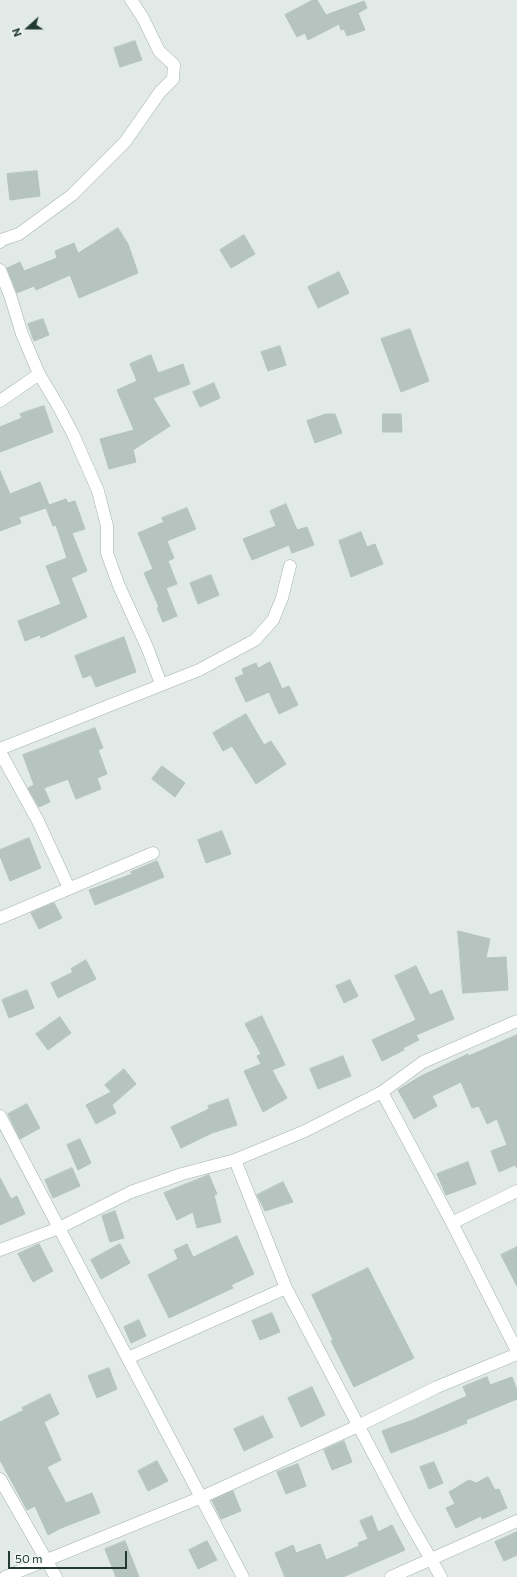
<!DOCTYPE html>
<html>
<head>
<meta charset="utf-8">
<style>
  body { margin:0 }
  #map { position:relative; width:517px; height:1577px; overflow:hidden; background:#e1eae6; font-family:Commissioner,sans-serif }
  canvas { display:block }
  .north { position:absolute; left:8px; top:8px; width:40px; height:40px; -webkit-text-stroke:3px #f1f7f4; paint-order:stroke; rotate:249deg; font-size:11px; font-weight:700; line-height:16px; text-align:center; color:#233933 }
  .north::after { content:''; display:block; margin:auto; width:14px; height:18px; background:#233933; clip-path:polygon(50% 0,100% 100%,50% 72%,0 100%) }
  .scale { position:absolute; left:8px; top:1551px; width:119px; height:18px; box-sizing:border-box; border:2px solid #233933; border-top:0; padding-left:5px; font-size:12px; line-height:14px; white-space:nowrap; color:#233933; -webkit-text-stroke:3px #f1f7f4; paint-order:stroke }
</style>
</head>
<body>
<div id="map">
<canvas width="517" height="1577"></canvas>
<div class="north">N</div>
<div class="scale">50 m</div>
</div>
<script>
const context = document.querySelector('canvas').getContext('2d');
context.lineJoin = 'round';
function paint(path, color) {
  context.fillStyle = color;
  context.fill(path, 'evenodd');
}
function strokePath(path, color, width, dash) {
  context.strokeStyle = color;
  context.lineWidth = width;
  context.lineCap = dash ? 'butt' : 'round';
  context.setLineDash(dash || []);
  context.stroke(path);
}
const building = new Path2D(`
  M313,0H317L326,15L364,1L367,8L358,13L365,30L347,36L344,29L341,30L339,24L308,40L305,33L297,37L285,15Z
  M135,41L142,60L120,67L114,48Z
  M37,171L40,196L10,200L7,174Z
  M118,228L128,244L138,273L79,298L70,275L36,290L34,286L17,293L7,268L20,262L24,271L57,258L55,251L74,243L78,253Z
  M244,235L255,254L231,268L220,250Z
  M339,272L349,293L318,308L308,287Z
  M43,319L49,335L34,341L28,324Z
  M410,329L429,381L401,392L381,339Z
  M280,346L286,365L268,371L261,352Z
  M151,355L158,373L183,364L190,384L153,398L170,426L133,450L136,462L109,469L100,439L134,430L117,390L137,381L130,364Z
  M214,383L220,398L200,407L193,392Z
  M44,406L53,432L0,452V427L22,418L20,414Z
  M326,414H335L342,433L315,443L307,421Z
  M383,414H401L402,432H383Z
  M0,471L10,494L40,482L49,505L66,499L68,503L75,501L85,529L72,533L87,571L71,578L87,617L41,638L40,635L25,641L18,621L61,604L46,566L67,558L56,525L53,526L46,508L19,517L21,523L0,531Z
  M286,504L297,530L307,527L314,545L292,553L289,545L252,560L243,539L276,526L270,511Z
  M187,508L196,529L167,541L174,558L168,561L177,584L166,588L177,616L163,622L157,608L159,607L144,573L153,569L138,533L164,522L162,518Z
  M361,532L367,547L375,544L383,564L351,577L339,541Z
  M211,575L219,595L198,604L190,583Z
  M124,637L136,672L96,687L91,675L83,678L75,656Z
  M270,662L282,689L289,686L298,705L279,714L269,692L246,702L235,678L244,674L242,669L256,663L258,668Z
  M246,714L264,745L271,741L286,764L256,784L232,746L223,751L213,733Z
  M95,728L103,748L98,750L107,774L97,778L101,789L76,799L68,779L44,788L50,802L39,807L28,788L34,785L23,755Z
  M162,766L185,783L175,797L152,779Z
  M222,831L231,854L206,863L198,840Z
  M29,838L41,868L10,881L0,856V850Z
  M157,861L164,877L95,905L89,890L132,874L131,872Z
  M54,903L62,918L39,929L31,913Z
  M458,931L490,939L486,958L506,957L508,990L463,993Z
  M86,960L96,979L58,998L51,983L73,972L71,969Z
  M416,966L430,995L442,990L454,1019L416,1035L419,1040L403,1048L404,1050L382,1061L372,1040L416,1020L395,976Z
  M350,980L358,996L344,1003L336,986Z
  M27,990L34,1008L9,1018L2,1000Z
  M262,1016L285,1065L272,1070L287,1098L263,1112L244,1071L261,1064L257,1056L261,1054L245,1024Z
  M60,1017L71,1033L48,1050L36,1034Z
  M517,1035V1168L515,1165L499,1172L491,1151L507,1145L497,1119L487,1124L479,1106L472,1108L461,1082L432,1096L437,1106L414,1119L398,1090L421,1076L468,1054V1056Z
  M343,1056L351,1076L318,1089L310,1069Z
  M124,1069L136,1084L112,1105L116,1113L96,1124L86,1105L111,1092L105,1085Z
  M228,1099L237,1125L212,1133L181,1148L171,1127L209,1109L208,1106Z
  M27,1104L40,1128L20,1139L8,1114Z
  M80,1139L91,1163L78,1170L67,1145Z
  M468,1162L476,1184L446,1195L437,1174Z
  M72,1168L80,1186L53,1198L45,1180Z
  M209,1175L217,1194L214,1195L221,1222L197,1228L193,1212L177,1220L164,1193Z
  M0,1178L11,1199L17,1196L25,1214L0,1225Z
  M283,1182L293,1202L265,1211L257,1195Z
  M115,1211L124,1238L110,1242L102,1216Z
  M237,1236L254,1274L231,1285L233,1288L169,1318L148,1275L178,1259L174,1250L187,1244L193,1257Z
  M39,1244L53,1271L33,1282L18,1254Z
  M120,1244L130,1263L101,1279L91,1260Z
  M517,1247V1286L501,1255Z
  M368,1268L414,1358L354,1387L331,1341L333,1340L312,1295Z
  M272,1313L280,1332L260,1340L252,1321Z
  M139,1320L146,1336L131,1343L124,1327Z
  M109,1368L117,1389L97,1398L88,1376Z
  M487,1377L490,1385L512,1377L517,1390V1399L466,1420L467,1423L445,1432L391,1453L382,1431L413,1420L467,1396L463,1387Z
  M312,1387L325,1415L301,1427L288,1398Z
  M50,1394L59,1414L44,1422L61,1460L47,1467L66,1503L92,1493L100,1513L61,1528L48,1535L35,1506L27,1510L0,1460V1422L24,1410L22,1408Z
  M263,1416L273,1437L244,1451L234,1429Z
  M344,1441L352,1462L332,1470L324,1450Z
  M157,1461L168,1481L148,1491L138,1471Z
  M434,1462L443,1483L429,1489L420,1467Z
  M298,1464L306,1486L286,1494L277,1472Z
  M488,1477L495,1490L499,1489L507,1508L482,1519L481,1516L456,1528L446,1508L455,1504L449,1492L469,1480L476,1483Z
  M233,1491L241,1511L221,1519L212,1500Z
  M372,1516L378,1532L392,1525L405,1550L343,1577H285L275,1553L293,1545L296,1553L320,1544L326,1560L359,1546L358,1543L368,1539L360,1521Z
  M517,1532V1555L504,1561L495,1542Z
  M125,1541L139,1577H116L105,1549Z
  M207,1541L217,1560L198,1569L189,1550Z`);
paint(building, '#b6c4bf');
strokePath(building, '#b4c3bc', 1);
const minor = new Path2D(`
  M0,242L1,240L19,234L72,195L125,142L160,92L173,79L174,65L159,51L143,18L131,0
  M0,270L10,295L22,334L39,374L57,404L73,434L98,491L107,526V553L119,586L147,647L161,684
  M0,401L39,374
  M0,749L199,670L255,640L273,620L282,598L290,566
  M0,752L38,821L69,888
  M0,918L153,853
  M382,1092L452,1223L517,1351
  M0,1116L243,1577
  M235,1160L286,1288L406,1516L441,1577
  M452,1223L517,1191
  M0,1250L59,1228L131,1192L182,1174L235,1160L305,1131L382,1092L423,1062L517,1021
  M128,1358L286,1288
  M0,1479L56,1577
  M5,1577L202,1497L360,1425L437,1387L517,1354
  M391,1577L517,1521`);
strokePath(minor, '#a4b1ad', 13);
strokePath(minor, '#fff', 12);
</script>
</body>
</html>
